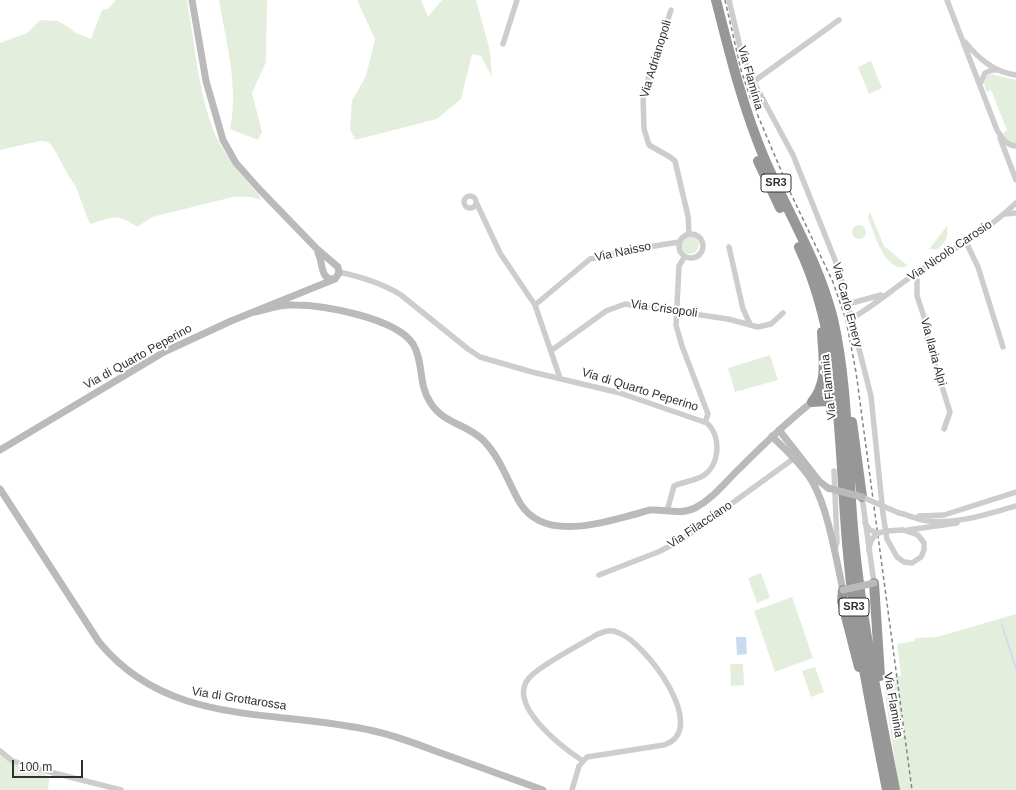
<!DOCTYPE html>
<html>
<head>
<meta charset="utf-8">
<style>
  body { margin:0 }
  #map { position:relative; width:1016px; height:790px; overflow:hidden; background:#fff; font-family:Helvetica,sans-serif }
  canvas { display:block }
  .scale { position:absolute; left:12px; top:760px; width:71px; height:18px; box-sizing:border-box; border:2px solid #303030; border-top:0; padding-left:5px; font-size:12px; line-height:14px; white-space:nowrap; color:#303030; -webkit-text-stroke:3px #fff; paint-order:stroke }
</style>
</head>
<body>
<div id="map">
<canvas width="1016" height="790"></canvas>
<div class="scale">100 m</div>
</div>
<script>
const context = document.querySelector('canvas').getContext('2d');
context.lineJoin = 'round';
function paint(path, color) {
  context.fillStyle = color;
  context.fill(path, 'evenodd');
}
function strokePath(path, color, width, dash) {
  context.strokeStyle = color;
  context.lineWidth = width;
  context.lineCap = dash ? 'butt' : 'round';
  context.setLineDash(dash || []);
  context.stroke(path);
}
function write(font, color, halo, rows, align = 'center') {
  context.font = font + ' Helvetica,sans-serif';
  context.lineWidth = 4;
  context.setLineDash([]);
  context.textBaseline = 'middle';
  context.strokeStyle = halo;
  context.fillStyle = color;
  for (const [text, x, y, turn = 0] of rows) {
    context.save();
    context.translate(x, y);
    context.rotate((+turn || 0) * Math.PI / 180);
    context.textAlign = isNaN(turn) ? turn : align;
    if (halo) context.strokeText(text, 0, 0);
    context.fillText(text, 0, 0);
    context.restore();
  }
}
paint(new Path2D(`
  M116,0H187C195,44 199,105 220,144C231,163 245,179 259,195L261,200L251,197H233L152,217L137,227C117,213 113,217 91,224L89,222L76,187L68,175L53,147L48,142L40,141L0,150V43L27,33L40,20L58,21L70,28L74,32L91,39L102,10L108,9Z
  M219,0H267L266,62L252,93L262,132L258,140L230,129C239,86 226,43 219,0Z
  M357,0H421L428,17L442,0H476L490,51L492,77L481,56L472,54L461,99L437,119L355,140L350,129L352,101L366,76L375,39Z
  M871,61L882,88L869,94L858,67Z
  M990,74L1016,80V143C1009,143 1006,139 1003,133L1007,130L991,90L987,92L984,84L986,77Z
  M870,212L884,246L907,265L905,267C884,271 874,232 868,218Z
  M852 232a7 7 0 1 1 14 0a7 7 0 1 1-14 0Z
  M947,226C949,237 945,244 936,250L929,249Z
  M681 245a9 9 0 1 1 18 0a9 9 0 1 1-18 0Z
  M770,355L778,380L735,392L728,368Z
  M761,573L770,598L757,603L748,578Z
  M792,597L813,658L775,672L754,611Z
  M1016,614V790H899L883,678L901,676L897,644L915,641V638L937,637Z
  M730,664H743L744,685L731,686Z
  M815,667L824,692L811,697L802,671Z
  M0,755L21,768L45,774L49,779L48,790H0Z`), '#e4eedd');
paint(new Path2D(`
  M736,637H746L747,654L737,655Z`), '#c8dbef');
strokePath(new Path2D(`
  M1002,625L1016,668`), '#c8dbef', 1.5);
strokePath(new Path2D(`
  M729,0L740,47L751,77L793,155L839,270L871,396L883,514L887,539L897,557L904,562L912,563L921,557L924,550V543L918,535L903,530
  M947,0L997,130C1002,138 1006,145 1016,146
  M671,10L643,95L644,129L649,145L670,157L675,161L688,216L689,234
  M965,42C979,59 994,72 1016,75
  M503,44L517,0
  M753,82L839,20
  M980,84L985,73L992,70H997
  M1000,138L1016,180
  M464 202a6 6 0 1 1 12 0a6 6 0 1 1-12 0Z
  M477,204L500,253L535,305L560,378
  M1005,214L1016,213
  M679 246a12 12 0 1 1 24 0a12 12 0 1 1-24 0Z
  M966,242L978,267L1003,347
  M729,247L743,309L750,324
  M685,256L679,266L676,325L682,346L708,414L705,422
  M339,272C362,277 382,283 401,295L468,349L480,357L532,372L620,393L707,423C722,437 720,467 701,477C692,481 683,482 674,486L667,511
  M915,274L917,280V296L924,317L927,339L950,412L944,429
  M848,304L881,295
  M535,305L590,259L636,249L679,242
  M852,318C874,306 894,288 915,274C950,251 986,232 1016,203
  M552,350L606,311L625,304L728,319L758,327L771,324L783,313
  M834,471L837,542L835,549
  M862,497L874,583
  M899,513C909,515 918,520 929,521C959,524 987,514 1016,506
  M919,516L944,515L1016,492
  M908,530L957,523
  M599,575L658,552L680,541L793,459
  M0,751L11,760L26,766L121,790
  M572,790L579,766L587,757L664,745C711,730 646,643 619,633C611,629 604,631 596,635C580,645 540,665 529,678C506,705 563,748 583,761`), '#cdcdcd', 5.5);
strokePath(new Path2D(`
  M318,253C323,261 320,280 333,279
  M255,312C268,309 281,304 294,305C324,305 396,318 413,344C424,362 418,384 430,402C443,424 468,424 484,441C501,459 508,482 520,503C544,542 600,523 636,514C640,513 645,511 650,510C665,509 681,515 695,508C714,498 726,481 741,467C764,444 787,422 812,402
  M779,430L819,481L828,488
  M772,436C786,451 803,465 813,483C828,509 836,559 843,590
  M0,450L164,352L231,321L335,279L339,273L338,267L317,249L260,190L236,163L223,140L206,81L192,0
  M0,489L99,642C170,729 277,708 374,731C397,736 419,745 441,753C475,765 509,778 543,790`), '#bababa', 7);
strokePath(new Path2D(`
  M716,0C730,55 743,108 765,160C788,213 819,262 833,319C849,389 847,467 854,539C862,623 879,707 895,790
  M758,161L780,208
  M799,247C844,342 838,451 848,554C855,633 872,712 887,790
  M812,402C829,381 823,358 822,332
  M812,402L827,401L832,406L836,415
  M852,422L862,497
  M874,583L880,676
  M843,590L842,601L859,667`), '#979797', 10);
strokePath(new Path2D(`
  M725,0L741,70L750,97L791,194L833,282L846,320L856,372L912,790`), '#858585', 1.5, [4, 3]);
strokePath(new Path2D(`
  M862,497L899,513
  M865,523L870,530L878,533
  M869,551C870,529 885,531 903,530`), '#cdcdcd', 5.5);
strokePath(new Path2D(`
  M828,488L862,497
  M843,590L874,583`), '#bababa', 7);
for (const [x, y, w] of [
  [776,183,30],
  [854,607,30]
]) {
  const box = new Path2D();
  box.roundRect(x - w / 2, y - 9, w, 18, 3);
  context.fillStyle = '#fff';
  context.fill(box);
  strokePath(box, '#303030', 1);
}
write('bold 11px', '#303030', null, [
  ["SR3",776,183],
  ["SR3",854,607]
]);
write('12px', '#303030', '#fff', [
  ["Via Adrianopoli",656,59,-73],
  ["Via Flaminia",750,78,74],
  ["Via Nicolò Carosio",950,251,-34],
  ["Via Naisso",623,252,-12],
  ["Via Carlo Emery",847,305,75],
  ["Via Crisopoli",664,309,8],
  ["Via Ilaria Alpi",933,352,75],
  ["Via di Quarto Peperino",138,357,-29],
  ["Via Flaminia",829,387,-96],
  ["Via di Quarto Peperino",640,390,17],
  ["Via Filacciano",700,525,-34],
  ["Via di Grottarossa",239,699,9],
  ["Via Flaminia",893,705,80]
]);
</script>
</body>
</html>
